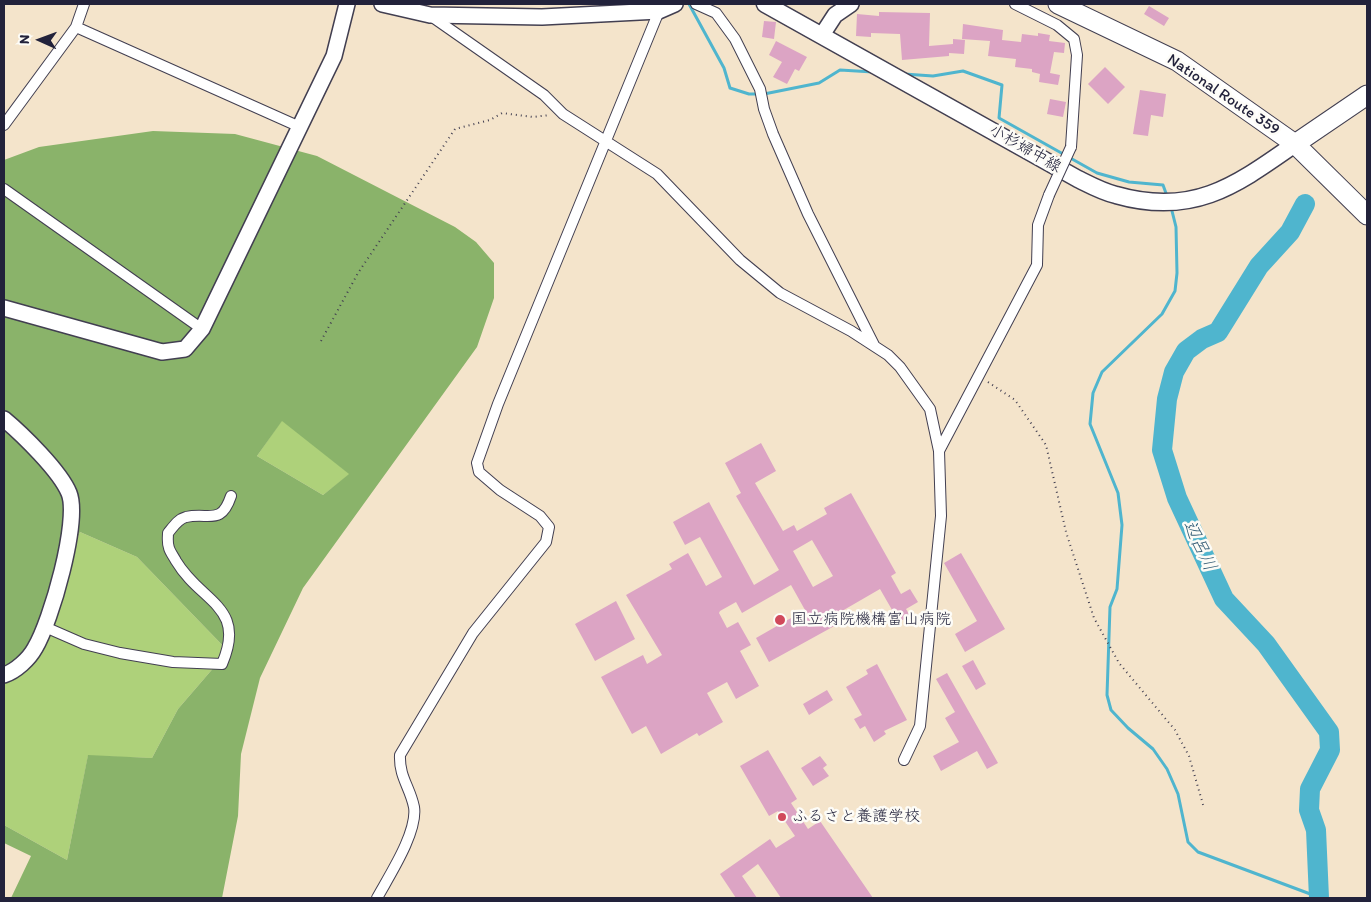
<!DOCTYPE html>
<html>
<head>
<meta charset="utf-8">
<style>
  body { margin:0 }
  #map { position:relative; width:1371px; height:902px; overflow:hidden; background:#f4e4cb; font-family:Itim,sans-serif }
  canvas { display:block }
  .frame { position:absolute; inset:0; border:5px solid #22223b; pointer-events:none }
  .north { position:absolute; left:15px; top:15px; width:50px; height:50px; -webkit-text-stroke:4px #fdfcf7; paint-order:stroke; rotate:272deg; font-size:14px; font-weight:700; line-height:20px; text-align:center; color:#22223b }
  .north::after { content:''; display:block; margin:auto; width:18px; height:22px; background:#22223b; clip-path:polygon(50% 0,100% 100%,50% 72%,0 100%) }
</style>
</head>
<body>
<div id="map">
<canvas width="1371" height="902"></canvas>
<div class="frame"></div>
<div class="north">N</div>
</div>
<script>
const context = document.querySelector('canvas').getContext('2d');
context.lineJoin = 'round';
function paint(path, color) {
  context.fillStyle = color;
  context.fill(path, 'evenodd');
}
function strokePath(path, color, width, dash) {
  context.strokeStyle = color;
  context.lineWidth = width;
  context.lineCap = dash ? 'butt' : 'round';
  context.setLineDash(dash || []);
  context.stroke(path);
}
function write(font, color, halo, rows, align = 'center') {
  context.font = font + ' Itim,"Klee One",sans-serif';
  context.lineWidth = 5;
  context.setLineDash([]);
  context.textBaseline = 'middle';
  context.strokeStyle = halo;
  context.fillStyle = color;
  for (const [text, x, y, turn = 0] of rows) {
    context.save();
    context.translate(x, y);
    context.rotate((+turn || 0) * Math.PI / 180);
    context.textAlign = isNaN(turn) ? turn : align;
    if (halo) context.strokeText(text, 0, 0);
    context.fillText(text, 0, 0);
    context.restore();
  }
}
paint(new Path2D(`
  M282,420L350,474L323,495L257,456Z
  M80,532L137,557L228,651L178,709L152,758L88,756L67,860L4,825V681L35,649Z`), '#aed17a');
paint(new Path2D(`
  M153,131L235,134L317,156L455,227L476,242L494,263V298L477,347L303,588L260,678L241,754L238,816L222,898H11L31,856L4,843V825L67,860L88,755L152,758L178,709L228,651L137,557L80,532L35,649L4,681V160L39,147ZM282,421L349,474L323,495L257,456Z`), '#8ab36a');
strokePath(new Path2D(`
  M689,4L724,68L730,88L749,94H758
  M904,74L933,76L963,71L1002,85L999,118L1097,173L1129,182L1163,185L1167,196
  M764,94L819,83L840,70L873,72
  M1171,207L1176,227L1177,273L1175,291L1162,314L1102,372L1093,393L1090,424L1118,493L1122,525L1117,589L1110,607L1107,695L1111,710L1128,728L1153,749L1167,769L1178,794L1188,842L1198,852L1321,898`), '#4fb5ce', 3);
strokePath(new Path2D(`
  M1305,204L1290,232L1259,266L1218,332L1202,339L1186,351L1174,372L1167,399L1162,450L1177,498L1224,599L1266,644L1329,732L1330,750L1310,789L1309,810L1316,830L1319,898`), '#4fb5ce', 20);
paint(new Path2D(`
  M1149,6L1169,18L1164,26L1144,14Z
  M879,12L930,13L929,46L953,44V39L965,40L964,54L949,53V56L902,60L900,34L871,33V37L856,36L857,14L879,16Z
  M764,21L776,22L774,39L762,37Z
  M963,24L1003,30L1002,40L1021,42L1022,34L1038,36V33L1050,35L1049,41L1065,43L1064,53L1054,52L1050,73L1060,75L1058,85L1039,82L1040,74L1032,72V69L1015,67L1016,59L988,56L990,41L962,39Z
  M776,41L807,57L799,71L795,69L787,84L773,77L782,62L769,55Z
  M1105,67L1125,87L1108,104L1088,84Z
  M1140,90L1166,94L1163,117L1151,115L1148,136L1133,134Z
  M1050,99L1066,102L1063,117L1047,114Z
  M761,443L776,471L755,483L783,531L794,525L797,531L827,514L824,508L851,493L896,573L891,576L901,594L910,589L918,602L906,609L910,616L899,622L880,589L842,611L847,619L769,662L756,638L805,610L791,585L742,613L736,602L720,611L719,613L727,628L738,622L751,645L740,651L759,686L736,699L727,682L707,693L723,722L699,736L697,733L661,754L646,726L632,734L601,677L643,655L647,664L662,655L626,595L672,569L669,564L688,553L706,586L722,577L700,537L685,545L673,522L709,502L754,585L779,570L736,496L741,493L725,463ZM812,540L833,576L813,587L793,551Z
  M961,553L1005,629L965,652L955,634L977,621L944,563Z
  M616,601L635,639L595,661L575,624Z
  M973,660L986,684L976,690L962,666Z
  M877,664L907,720L884,731L886,734L874,742L865,726L860,729L854,719L862,715L846,687L868,674L866,670Z
  M947,673L998,763L987,769L977,751L941,771L933,756L959,742L945,718L955,712L936,679Z
  M827,690L833,700L809,715L803,704Z
  M768,750L797,799L791,803L808,829L820,821L873,898H781L758,864L742,876L757,898H736L720,874L770,839L776,848L795,836L778,811L769,816L740,766Z
  M820,756L827,765L823,768L829,776L813,786L801,768Z`), '#dca4c4');
const street = new Path2D(`
  M696,4L716,13L735,39L760,89L764,109L773,134L808,214L874,345
  M1015,4L1057,25L1074,39L1077,55L1071,147
  M431,16L544,95L563,114L657,174L740,260L780,293L851,331L888,355L900,367L930,409L939,451L941,516L920,726L904,760
  M76,27L84,4
  M4,125L76,27L300,127
  M4,189L202,329
  M939,451L1037,265L1038,225L1049,195
  M45,627L84,644L120,653L173,662L222,664C247,606 201,603 176,561C174,557 170,552 169,548C167,543 168,537 168,533C173,527 178,519 186,517C209,512 221,526 231,496
  M377,898C389,876 418,832 414,807C410,787 399,777 400,755L473,633L546,542L549,527L540,516L500,490L479,472L477,463L498,404L659,11`);
const secondary = new Path2D(`
  M382,4L430,15L542,17L659,11L675,4
  M822,35L835,15L851,4
  M4,308L162,352L185,349L202,329L334,56L347,4
  M4,419C22,434 60,471 69,493C80,520 51,622 35,648C29,659 16,671 4,675`);
const primary = new Path2D(`
  M765,4L1078,179C1090,185 1103,192 1116,195C1193,217 1235,186 1295,144`);
const highway = new Path2D(`
  M1058,4L1177,61L1295,144L1367,215
  M1295,144L1367,95`);
strokePath(street, '#423f51', 12);
strokePath(secondary, '#423f51', 18);
strokePath(primary, '#423f51', 19);
strokePath(highway, '#423f51', 21);
strokePath(new Path2D(`
  M321,341L358,273L455,129L490,120L502,113L533,117L550,115
  M988,382L1015,400L1046,445L1066,532L1094,618L1119,663L1175,730L1189,756L1204,808`), '#423f51', 2, [1, 4]);
strokePath(street, '#fff', 10);
strokePath(secondary, '#fff', 15);
strokePath(primary, '#fff', 16);
strokePath(highway, '#fff', 19);
const streetBridge = new Path2D(`
  M1049,195L1071,147`);
strokePath(streetBridge, '#423f51', 12, []);
strokePath(streetBridge, '#fff', 10);
for (const [x, y, r, color] of [
  [780,620,6,"#d1495b"],
  [782,817,5,"#d1495b"]
]) {
  const dot = new Path2D();
  dot.arc(x, y, r, 0, 2 * Math.PI);
  context.fillStyle = color;
  context.fill(dot);
  strokePath(dot, '#fdfcf7', 2);
}
write('16px', '#22223b', '#fdfcf7', [
  ["National Route 359",1223,95,34],
  ["小杉婦中線",1025,149,30]
]);
write('16px', '#22223b', '#fdfcf7', [
  ["国立病院機構富山病院",791,620],
  ["ふるさと養護学校",792,817]
], 'left');
write('italic 18px', '#345d76', '#fdfcf7', [
  ["辺呂川",1199,546,65]
]);
</script>
</body>
</html>
